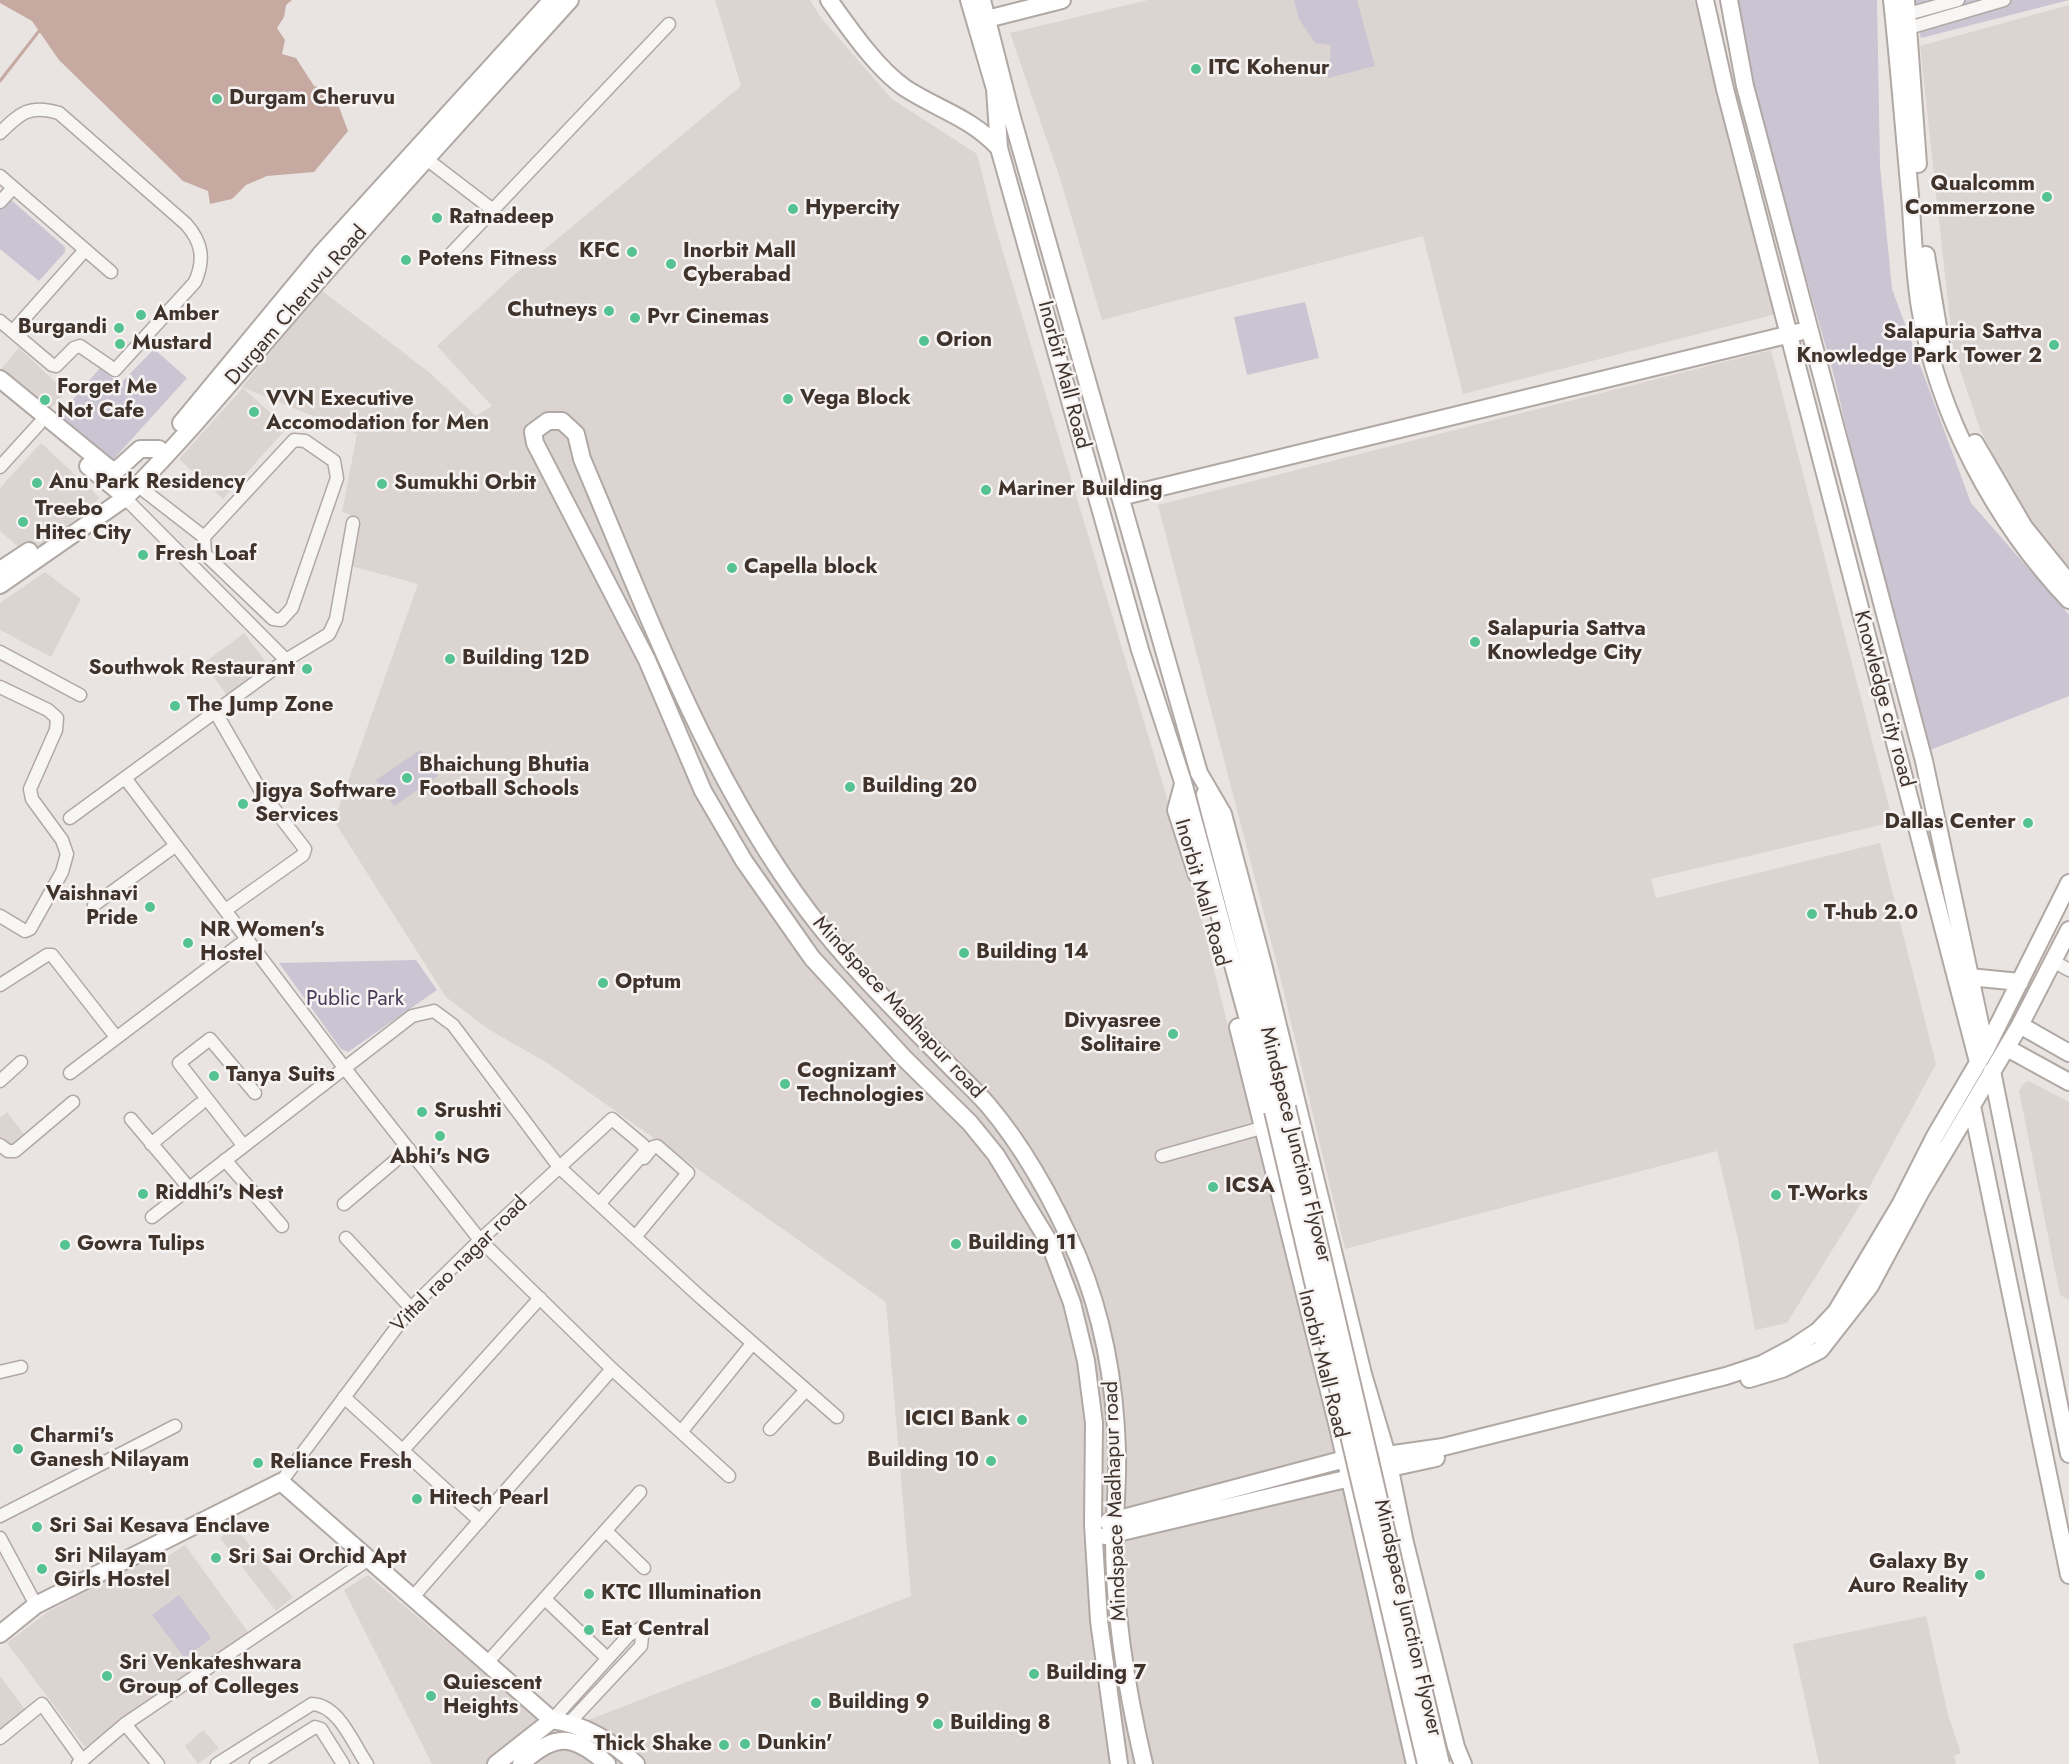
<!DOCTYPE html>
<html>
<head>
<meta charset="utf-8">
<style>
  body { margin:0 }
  canvas { display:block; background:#e9e4e2 }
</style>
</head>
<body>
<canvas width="2069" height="1764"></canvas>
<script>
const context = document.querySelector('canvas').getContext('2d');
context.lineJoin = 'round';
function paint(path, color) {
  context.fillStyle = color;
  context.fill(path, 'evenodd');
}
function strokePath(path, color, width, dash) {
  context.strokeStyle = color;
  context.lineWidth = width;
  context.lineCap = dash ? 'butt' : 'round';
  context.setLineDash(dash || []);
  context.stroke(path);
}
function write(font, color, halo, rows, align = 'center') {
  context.font = font + ' Jost,sans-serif';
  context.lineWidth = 5;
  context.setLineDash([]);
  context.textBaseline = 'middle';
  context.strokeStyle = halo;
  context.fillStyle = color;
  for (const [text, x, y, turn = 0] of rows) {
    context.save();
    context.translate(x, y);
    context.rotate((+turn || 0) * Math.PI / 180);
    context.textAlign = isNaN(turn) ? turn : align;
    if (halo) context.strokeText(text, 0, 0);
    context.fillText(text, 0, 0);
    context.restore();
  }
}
paint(new Path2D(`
  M715,0H810L822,19L892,99L977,154L994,222L1193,885L1392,1686L1408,1764H432L344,1590L368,1575L554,1733L911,1596L886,1302L549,1064L488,1029L446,997L334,821L418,584L351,566L361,519L342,512L357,434L242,387L321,290L429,372L476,416L492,406L437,346L515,274L741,86Z
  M1148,0H1694L1780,313L1463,394L1423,236L1102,320L1059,175L1010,33Z
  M2069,5V576L2020,506L1980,429L1953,349L1920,46Z
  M19,348L66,392L44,416L0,377V370Z
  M1771,350L1893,822L1651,879L1656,898L1880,843L1936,1064L1857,1210L1787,1323L1755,1330L1738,1239L1717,1151L1345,1249L1279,972L1158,505Z
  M243,388L287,428L223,499L179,459Z
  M41,443L100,498L30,557L0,531V488Z
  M45,572L81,599L51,657L0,630V603Z
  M244,633L271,669L230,700L204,663Z
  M2029,1081L2069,1102V1300L2060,1295L2019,1091L2024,1083Z
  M7,1112L26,1137L9,1151L0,1140V1118Z
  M234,1526L293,1597L276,1611L220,1538Z
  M185,1545L248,1632L85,1747L7,1643L46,1613L157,1553L162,1560Z
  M1926,1616L1948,1715L1961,1753L1954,1756L1956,1764H1819L1793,1644Z
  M0,1676L27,1712L0,1733Z
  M203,1730L219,1748L198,1764L185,1746Z`), '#dbd4d1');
paint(new Path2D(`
  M1294,0H1357L1375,66L1328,78L1331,45L1315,43L1299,19Z
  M1738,0H1877L1880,166L1892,289L1971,503L2069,615V696L1930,750L1893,626L1833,372L1753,90Z
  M1912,0H2069L1921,38Z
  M10,199L65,247V252L39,281L0,249V206Z
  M1305,302L1319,358L1247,375L1234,317Z
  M154,349L187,378L111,462L58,417L100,368L120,384Z
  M420,750L438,776L394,806L376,780Z
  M416,960L437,990L348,1052L341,1049L279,963Z
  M179,1595L211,1638L185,1658L152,1615Z`), '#cbc4d2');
paint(new Path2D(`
  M0,0H292L286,5L284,17L277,28L285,40L282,54L296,58L314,86L333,91L348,131L314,172L267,176L246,185L232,199L210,204L208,191L183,181L59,60L32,21L0,3Z`), '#c6a9a1');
strokePath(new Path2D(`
  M0,81L39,31`), '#c6a9a1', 3);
const street = new Path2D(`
  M1901,16L1958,0
  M1902,30L2004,0
  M0,133C20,113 30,104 59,113L186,224C202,242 205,259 195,282L115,370L80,346L74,348L56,366L52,365L0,321
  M420,154L493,210
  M0,176L111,272
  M0,202L13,188
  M451,254L669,24
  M13,331L85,250
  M0,467L39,424
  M137,485L204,537L294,440L305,441L334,461L337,478L292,608L281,620L273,619L205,554L204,537
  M125,498L286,660
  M0,652L80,695
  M0,687L48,710L57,718L56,730L30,789L32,799L62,840L67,854L62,872L30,929L25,931L0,916
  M216,713L262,793L305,849L303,855L227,909
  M125,778L343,1066L480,1240L612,1369L729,1476
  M70,818L286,660L329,634L336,619L353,523
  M94,905L175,846
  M2053,961L2069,970
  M0,985L47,955H52L116,1037
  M70,1073L247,939
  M0,1081L21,1062
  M131,1119L189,1188
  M151,1144L200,1104
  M0,1145L8,1151H15L73,1102
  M243,1145L179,1063L210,1039L255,1093
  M1162,1156L1265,1127
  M225,1160L282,1226
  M344,1204L409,1149
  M152,1217L412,1016L434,1011L453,1025L559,1167L699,1296L837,1417
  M635,1237L688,1173L657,1146L653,1147L644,1158
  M346,1238L411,1308
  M0,1372L21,1367
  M344,1397L480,1521
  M770,1429L806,1390
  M681,1432L752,1344
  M403,1450L540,1298
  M281,1482L411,1308L480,1240L612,1119L643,1145L646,1151L599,1204
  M0,1516L175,1426
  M606,1531L644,1568
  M0,1538L36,1605
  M413,1597L612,1369
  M545,1599L607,1658
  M486,1664L640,1492
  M552,1720L629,1635L643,1627
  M569,1723L641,1646L643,1627
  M125,1724L158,1764
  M0,1738L42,1704L82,1760
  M78,1764L125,1724L369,1559
  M217,1764L312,1704C339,1705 353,1744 367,1764
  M256,1764L315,1727L321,1729L343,1764`);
const secondary = new Path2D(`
  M829,0C849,28 877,69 905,88C939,110 970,117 999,148L1140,650L1183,782L1273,1111
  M969,0L995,89L999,148
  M982,0L1011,114L1199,773L1223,814L1263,964L1363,1374L1387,1455L1405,1543L1456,1747L1463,1764
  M1705,0L1725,89L1978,1062
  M1729,0L1745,86L1924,761L1984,1042
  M1892,0C1899,65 1904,130 1910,195C1913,232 1914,271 1920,308C1938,415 1995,522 2069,600
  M1906,0L1918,164
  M987,19L1062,0
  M1926,255L1942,351
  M0,379L110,469H118L140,449H159
  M181,423L320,255L552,0
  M1975,443L2024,527L2069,583
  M88,466L117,490
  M1120,497L1799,332
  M0,570L29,551
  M0,585L125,498C196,427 258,349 324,274C405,181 488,91 570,0
  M1183,784L1176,810L1197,875
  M1205,794L1278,1074
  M1969,977L2020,982
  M2020,1025L2069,1053
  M1238,1027L1338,1427L1415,1764
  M2007,1048L2069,1082
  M1992,1071L2069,1454
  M1972,1106L2069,1575
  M1749,1379L1782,1369L1820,1350L1870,1286L1920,1193L2020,1025L2069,930
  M1387,1455L1443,1447L1726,1376L1762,1364L1794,1347L1818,1331L1836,1312L1900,1205L1935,1136L1986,1049L2069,883
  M1390,1468L1436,1458
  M1108,1522L1345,1459
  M1105,1536L1350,1478
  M0,1634L36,1605L281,1482L552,1720
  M496,1764L552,1720C586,1725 611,1741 636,1764
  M521,1764C555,1732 574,1734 607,1764
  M1119,1764L1099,1621L1093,1525L1094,1423L1086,1361L1072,1303L1049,1242L996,1155L970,1123L904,1058L812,958L744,861L703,791L647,660L535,443L533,432L548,421H562L576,434L582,459C648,614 707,776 808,911C848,964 896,1011 942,1058C957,1074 974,1089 988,1105C1026,1150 1055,1204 1078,1257C1103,1317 1115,1385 1117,1450C1118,1480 1115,1509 1114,1538C1114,1613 1127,1692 1144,1764`);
strokePath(street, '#b0a8a4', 15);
strokePath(secondary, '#b0a8a4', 20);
strokePath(street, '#f8f6f5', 12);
strokePath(secondary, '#fff', 16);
const secondaryBridge = new Path2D(`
  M1287,1107L1441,1764
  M1273,1111L1426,1764`);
strokePath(secondaryBridge, '#b0a8a4', 20, []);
strokePath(secondaryBridge, '#fff', 16);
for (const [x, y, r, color] of [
  [1196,69,6,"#54c291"],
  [217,99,6,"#54c291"],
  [2047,197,6,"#54c291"],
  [793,209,6,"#54c291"],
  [437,218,6,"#54c291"],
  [632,252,6,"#54c291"],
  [406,260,6,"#54c291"],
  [671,264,6,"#54c291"],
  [609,311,6,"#54c291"],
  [141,315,6,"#54c291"],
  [635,318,6,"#54c291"],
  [119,328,6,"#54c291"],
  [924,341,6,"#54c291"],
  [120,344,6,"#54c291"],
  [2054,345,6,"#54c291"],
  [788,399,6,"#54c291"],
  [45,400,6,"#54c291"],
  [254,412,6,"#54c291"],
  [37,483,6,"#54c291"],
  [382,484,6,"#54c291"],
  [986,490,6,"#54c291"],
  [23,522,6,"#54c291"],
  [143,555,6,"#54c291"],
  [732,568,6,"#54c291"],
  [1475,642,6,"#54c291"],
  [450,659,6,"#54c291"],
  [307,669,6,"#54c291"],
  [175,706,6,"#54c291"],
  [407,778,6,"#54c291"],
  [850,787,6,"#54c291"],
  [243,804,6,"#54c291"],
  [2028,823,6,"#54c291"],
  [150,907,6,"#54c291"],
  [1812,914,6,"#54c291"],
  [188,943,6,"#54c291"],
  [964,953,6,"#54c291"],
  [603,983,6,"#54c291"],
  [1173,1034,6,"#54c291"],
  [214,1076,6,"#54c291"],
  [785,1084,6,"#54c291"],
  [422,1112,6,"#54c291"],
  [440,1136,6,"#54c291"],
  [1213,1187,6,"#54c291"],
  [143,1194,6,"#54c291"],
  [1776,1195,6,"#54c291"],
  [956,1244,6,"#54c291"],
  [65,1245,6,"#54c291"],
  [1022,1420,6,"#54c291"],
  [18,1449,6,"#54c291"],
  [991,1461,6,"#54c291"],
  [258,1463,6,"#54c291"],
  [417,1499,6,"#54c291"],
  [37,1527,6,"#54c291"],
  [216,1558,6,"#54c291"],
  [42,1569,6,"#54c291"],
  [1980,1575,6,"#54c291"],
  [589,1594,6,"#54c291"],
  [589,1630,6,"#54c291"],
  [1034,1674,6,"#54c291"],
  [107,1676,6,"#54c291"],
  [431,1696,6,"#54c291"],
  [816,1703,6,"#54c291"],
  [938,1724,6,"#54c291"],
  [745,1744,6,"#54c291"],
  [724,1745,6,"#54c291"]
]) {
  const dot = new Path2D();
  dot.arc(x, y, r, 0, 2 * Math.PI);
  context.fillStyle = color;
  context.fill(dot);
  strokePath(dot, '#f7f3f2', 2);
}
write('bold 21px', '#40332c', '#f7f3f2', [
  ["ITC Kohenur",1208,69],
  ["Durgam Cheruvu",229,99],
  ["Qualcomm",2035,185,"right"],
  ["Commerzone",2035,209,"right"],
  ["Hypercity",805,209],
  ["Ratnadeep",449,218],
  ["KFC",620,252,"right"],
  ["Inorbit Mall",683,252],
  ["Cyberabad",683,276],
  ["Potens Fitness",418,260],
  ["Chutneys",597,311,"right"],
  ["Amber",153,315],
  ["Pvr Cinemas",647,318],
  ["Burgandi",107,328,"right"],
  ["Salapuria Sattva",2042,333,"right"],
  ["Knowledge Park Tower 2",2042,357,"right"],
  ["Orion",936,341],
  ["Mustard",132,344],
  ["Forget Me",57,388],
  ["Not Cafe",57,412],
  ["Vega Block",800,399],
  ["VVN Executive",266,400],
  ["Accomodation for Men",266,424],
  ["Anu Park Residency",49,483],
  ["Sumukhi Orbit",394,484],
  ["Mariner Building",998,490],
  ["Treebo",35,510],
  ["Hitec City",35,534],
  ["Fresh Loaf",155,555],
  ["Capella block",744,568],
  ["Salapuria Sattva",1487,630],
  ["Knowledge City",1487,654],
  ["Building 12D",462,659],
  ["Southwok Restaurant",295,669,"right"],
  ["The Jump Zone",187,706],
  ["Bhaichung Bhutia",419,766],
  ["Football Schools",419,790],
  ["Building 20",862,787],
  ["Jigya Software",255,792],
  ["Services",255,816],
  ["Dallas Center",2016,823,"right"],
  ["Vaishnavi",138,895,"right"],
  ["Pride",138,919,"right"],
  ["T-hub 2.0",1824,914],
  ["NR Women's",200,931],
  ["Hostel",200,955],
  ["Building 14",976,953],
  ["Optum",615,983],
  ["Divyasree",1161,1022,"right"],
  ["Solitaire",1161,1046,"right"],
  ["Cognizant",797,1072],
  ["Technologies",797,1096],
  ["Tanya Suits",226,1076],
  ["Srushti",434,1112],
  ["Abhi's NG",440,1158,"center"],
  ["ICSA",1225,1187],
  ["Riddhi's Nest",155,1194],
  ["T-Works",1788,1195],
  ["Building 11",968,1244],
  ["Gowra Tulips",77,1245],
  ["ICICI Bank",1010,1420,"right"],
  ["Charmi's",30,1437],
  ["Ganesh Nilayam",30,1461],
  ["Building 10",979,1461,"right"],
  ["Reliance Fresh",270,1463],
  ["Hitech Pearl",429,1499],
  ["Sri Sai Kesava Enclave",49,1527],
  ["Sri Nilayam",54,1557],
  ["Girls Hostel",54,1581],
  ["Sri Sai Orchid Apt",228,1558],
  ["Galaxy By",1968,1563,"right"],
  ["Auro Reality",1968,1587,"right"],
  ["KTC Illumination",601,1594],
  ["Eat Central",601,1630],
  ["Sri Venkateshwara",119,1664],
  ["Group of Colleges",119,1688],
  ["Building 7",1046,1674],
  ["Quiescent",443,1684],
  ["Heights",443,1708],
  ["Building 9",828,1703],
  ["Building 8",950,1724],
  ["Dunkin'",757,1744],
  ["Thick Shake",712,1745,"right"]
], 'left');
write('21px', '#40332c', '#f7f3f2', [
  ["Durgam Cheruvu Road",297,306,-49],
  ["Inorbit Mall Road",1063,375,75],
  ["Knowledge city road",1883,699,75],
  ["Inorbit Mall Road",1201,893,74],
  ["Mindspace Madhapur road",898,1008,47],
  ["Mindspace Junction Flyover",1295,1145,76],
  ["Vittal rao nagar road",460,1265,-45],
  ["Inorbit Mall Road",1322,1364,76],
  ["Mindspace Madhapur road",1116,1501,-92],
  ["Mindspace Junction Flyover",1407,1618,77]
]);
write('21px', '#4b3a5a', '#f7f3f2', [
  ["Public Park",355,1000]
]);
</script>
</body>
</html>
